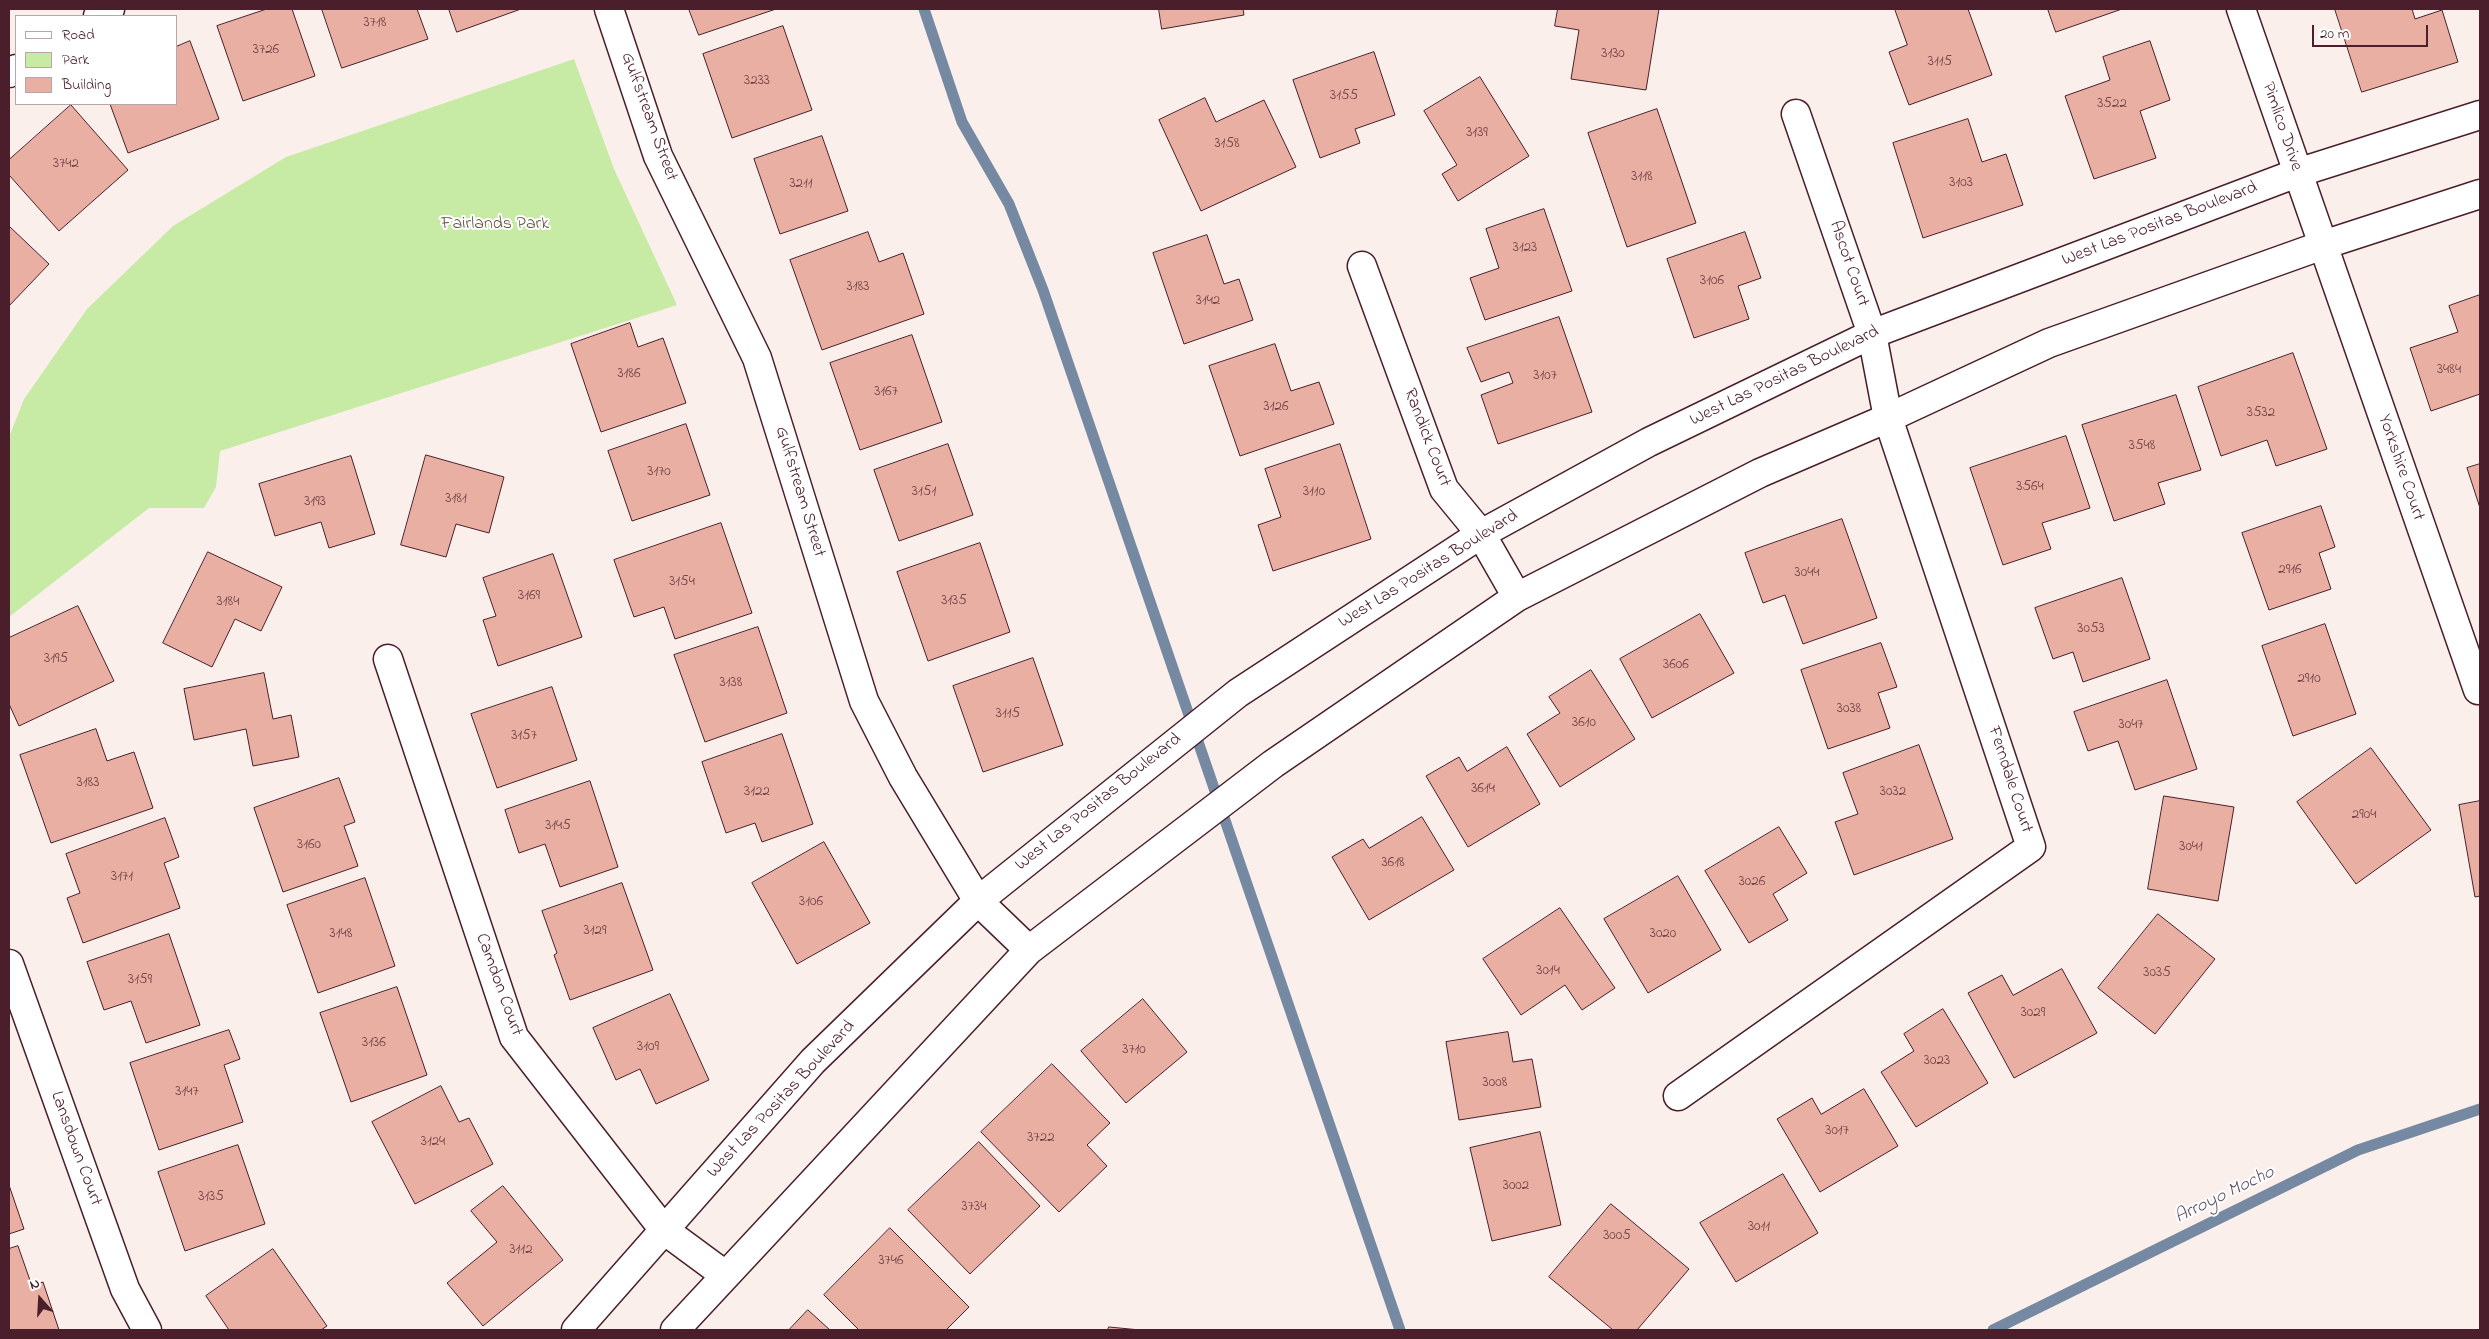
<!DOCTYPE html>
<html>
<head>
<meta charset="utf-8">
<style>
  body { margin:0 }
  #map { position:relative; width:2489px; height:1339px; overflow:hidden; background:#fbefec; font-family:"Indie Flower",sans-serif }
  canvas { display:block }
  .frame { position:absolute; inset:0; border:10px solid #4a1f2b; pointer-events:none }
  .legend { position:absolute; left:15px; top:15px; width:162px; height:90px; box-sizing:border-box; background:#fff; border:1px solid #b7a5aa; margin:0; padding:6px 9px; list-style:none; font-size:15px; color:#4a1f2b }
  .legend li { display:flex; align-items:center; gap:10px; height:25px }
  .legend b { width:25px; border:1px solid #b7a5aa }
  .north { position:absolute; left:15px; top:1274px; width:50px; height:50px; -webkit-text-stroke:4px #fff; paint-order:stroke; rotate:341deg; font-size:14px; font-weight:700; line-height:20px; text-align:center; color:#4a1f2b }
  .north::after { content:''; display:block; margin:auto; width:18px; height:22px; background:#4a1f2b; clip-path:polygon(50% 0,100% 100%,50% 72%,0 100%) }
  .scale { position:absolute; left:2312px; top:25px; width:116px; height:22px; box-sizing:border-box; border:2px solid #4a1f2b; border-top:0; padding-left:6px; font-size:15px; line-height:18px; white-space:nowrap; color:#4a1f2b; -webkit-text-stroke:4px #fff; paint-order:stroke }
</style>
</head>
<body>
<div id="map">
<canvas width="2489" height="1339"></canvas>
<div class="frame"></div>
<ul class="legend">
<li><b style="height:6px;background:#fff"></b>Road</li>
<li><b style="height:14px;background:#c7eba5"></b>Park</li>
<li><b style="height:14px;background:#e9afa2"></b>Building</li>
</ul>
<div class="north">N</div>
<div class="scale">20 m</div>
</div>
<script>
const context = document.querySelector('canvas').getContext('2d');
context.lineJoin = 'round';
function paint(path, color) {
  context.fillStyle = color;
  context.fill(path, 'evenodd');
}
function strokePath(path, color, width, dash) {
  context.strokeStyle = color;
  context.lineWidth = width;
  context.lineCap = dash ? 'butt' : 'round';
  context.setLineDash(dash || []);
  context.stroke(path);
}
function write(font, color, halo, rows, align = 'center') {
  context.font = font + ' "Indie Flower",sans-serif';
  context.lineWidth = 4;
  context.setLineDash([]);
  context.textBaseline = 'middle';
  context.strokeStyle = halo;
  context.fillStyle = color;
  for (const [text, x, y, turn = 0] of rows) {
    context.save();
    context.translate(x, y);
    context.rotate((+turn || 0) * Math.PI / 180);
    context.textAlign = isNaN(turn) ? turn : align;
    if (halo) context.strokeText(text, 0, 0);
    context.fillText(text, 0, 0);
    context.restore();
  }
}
paint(new Path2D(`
  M574,59L614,169L677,305L220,451L216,487L204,508H149L9,617V437L24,399L87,309L173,226L286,157Z`), '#c7eba5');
strokePath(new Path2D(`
  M924,9L962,122L1009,204L1043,290L1400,1330
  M1993,1330L2358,1150L2480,1109`), '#7589a2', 11);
const building = new Path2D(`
  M267,9H292L315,76L243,101L217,26Z
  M322,9H417L428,39L342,68Z
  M449,9H521L457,32Z
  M689,9H776L699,35Z
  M1159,9H1243L1244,15L1162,29Z
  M1558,9H1659L1646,90L1571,79L1579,30L1555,26Z
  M1895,9H1968L1992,75L1909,105L1889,52L1907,45Z
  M2048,9H2122L2056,32Z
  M2335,9H2412L2415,19L2442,10L2458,62L2362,92Z
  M783,26L812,110L732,138L703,54Z
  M190,41L219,119L128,153L110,104H176V47Z
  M2150,41L2170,100L2140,111L2156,158L2094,179L2065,96L2110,80L2103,57Z
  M1374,52L1395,115L1355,129L1360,143L1320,158L1293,80Z
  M1480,77L1529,156L1458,201L1442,174L1457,165L1424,111Z
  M1205,98L1216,122L1264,100L1296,167L1201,211L1159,120Z
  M71,105L128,170L59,231L9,175V160Z
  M1657,109L1696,223L1627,247L1588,133Z
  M1968,119L1982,162L2006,154L2023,205L1923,238L1893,143Z
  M822,136L848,211L780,234L754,159Z
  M1544,209L1572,291L1485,320L1470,278L1499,268L1486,229Z
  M9,226L49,264L9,306Z
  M868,232L879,262L903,253L924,314L822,350L790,260Z
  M1745,232L1761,278L1738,286L1749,319L1694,338L1667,259Z
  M1207,235L1224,284L1239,279L1253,320L1184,344L1153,253Z
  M2480,295V394L2431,411L2410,348L2458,332L2449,306Z
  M1559,317L1592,412L1498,444L1481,395L1513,383L1509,372L1481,382L1467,348Z
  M630,323L638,347L663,338L686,403L601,432L571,344Z
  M912,335L942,422L860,450L830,363Z
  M1275,344L1291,391L1319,382L1334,424L1240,456L1209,366Z
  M2293,353L2327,449L2276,466L2267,440L2221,456L2198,387Z
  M2176,395L2201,470L2158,483L2165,504L2114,521L2082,425Z
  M686,424L710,495L632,521L608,451Z
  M2066,436L2090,508L2042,523L2051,549L2003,565L1970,468Z
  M948,444L973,515L899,541L874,470Z
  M1340,444L1371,539L1273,571L1258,525L1281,517L1265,469Z
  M426,455L504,477L489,533L456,524L446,557L401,545Z
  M351,456L375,534L329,548L321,522L275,536L259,484Z
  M2480,464V508L2467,468Z
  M2321,506L2335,547L2319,553L2331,589L2269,610L2242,533Z
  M1842,519L1877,618L1803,644L1785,595L1763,603L1745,553Z
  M721,523L752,613L675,639L664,607L634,617L614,560Z
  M980,543L1010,632L928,661L897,572Z
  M208,552L282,587L261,631L235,619L212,667L163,643Z
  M553,554L582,637L498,666L483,620L496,616L483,578Z
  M2122,578L2150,659L2083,682L2073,652L2053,659L2035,608Z
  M78,606L114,681L19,726L9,704V638Z
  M1700,614L1734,673L1652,718L1620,659Z
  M2325,624L2356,714L2293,736L2262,646Z
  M758,627L787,713L705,742L674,655Z
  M1881,643L1897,687L1878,693L1890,728L1828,749L1801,670Z
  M1033,658L1063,745L983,772L953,686Z
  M1591,670L1635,739L1560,787L1527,734L1560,713L1549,697Z
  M264,673L273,719L291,715L299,757L253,766L246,729L194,740L184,689Z
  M2167,680L2197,769L2135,790L2118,741L2088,751L2074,712Z
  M552,687L577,760L497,788L471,714Z
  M96,729L107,761L134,752L153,808L51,843L20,755Z
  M782,734L813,824L762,842L755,823L726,833L702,762Z
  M1919,745L1953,839L1854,875L1835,822L1858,814L1843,773Z
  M1507,747L1540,804L1468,847L1426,776L1459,757L1467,771Z
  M2371,748L2431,830L2356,884L2297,802Z
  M339,778L355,822L344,826L358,866L283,892L254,808Z
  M590,781L618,867L560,887L545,844L519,853L505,810Z
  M2164,796L2234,807L2218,901L2148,889Z
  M2480,801V896L2475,897L2459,805Z
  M1422,817L1454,870L1369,920L1332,857L1363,839L1369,848Z
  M165,818L179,857L164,863L180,908L83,943L67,898L80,893L66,854Z
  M1779,827L1807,873L1773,894L1788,920L1749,943L1705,871Z
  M824,842L870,923L797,964L752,883Z
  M1678,876L1721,950L1648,993L1604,919Z
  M365,878L395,966L318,993L287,905Z
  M622,883L653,970L570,1000L554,955L557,953L542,911Z
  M1560,908L1615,988L1582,1010L1565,985L1521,1015L1483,959Z
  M2158,914L2215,959L2155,1034L2098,988Z
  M169,934L200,1025L146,1043L131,1001L104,1010L87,962Z
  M2062,969L2097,1033L2014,1078L1968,993L2002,975L2013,995Z
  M397,987L427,1075L351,1102L320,1013Z
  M670,994L709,1080L656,1104L640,1069L616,1080L593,1028Z
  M1143,999L1187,1052L1126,1103L1081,1051Z
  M1943,1009L1988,1083L1916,1127L1881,1072L1914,1051L1904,1034Z
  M229,1030L240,1059L224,1065L243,1122L159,1150L130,1063Z
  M1508,1032L1513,1062L1532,1059L1541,1107L1459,1120L1446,1042Z
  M1052,1064L1110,1123L1087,1145L1107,1166L1059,1212L981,1132Z
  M441,1086L459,1122L469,1118L493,1164L415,1204L372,1122Z
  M1864,1089L1898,1146L1820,1192L1777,1119L1812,1098L1821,1114Z
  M1540,1132L1561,1225L1492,1241L1470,1148Z
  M979,1142L1040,1206L970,1274L908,1210Z
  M238,1145L265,1224L185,1251L158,1172Z
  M1783,1174L1818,1233L1736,1282L1700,1223Z
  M9,1185L24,1229L9,1234Z
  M503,1186L563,1260L483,1326L447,1283L497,1242L471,1211Z
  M1611,1204L1689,1269L1637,1330H1613L1549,1277Z
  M890,1228L969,1307L946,1330H859L824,1295Z
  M18,1246L32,1286L43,1282L59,1330H9V1249Z
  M273,1249L327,1326L321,1330H229L206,1296Z
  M808,1310L830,1330H789Z
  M1109,1327L1140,1330H1108Z`);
paint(building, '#e9afa2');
strokePath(building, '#4a1f2b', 1);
const minor = new Path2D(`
  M609,9L658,156L757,358L864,701L903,777L978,901L1029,950
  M2241,9L2478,690
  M98,16L110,9
  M9,73L16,69
  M1362,266L1444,489L1481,534L1517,597
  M388,659L514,1037L664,1230L725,1275
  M9,964L125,1289L147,1330
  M1678,1096L2031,847L1888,418L1872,334L1796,114
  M576,1330L813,1061L978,901L1238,693L1481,534L1649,442L1872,334L2297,173L2480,115
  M675,1330L1029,950L1273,764L1517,597L1760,473L1888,418L2049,343L2323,245L2480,194`);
strokePath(minor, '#4a1f2b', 31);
strokePath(minor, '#fff', 28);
write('15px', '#724349', null, [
  ["3718",375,24],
  ["3726",266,51],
  ["3130",1613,55],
  ["3115",1940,63],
  ["3233",757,82],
  ["3155",1344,97],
  ["3522",2112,105],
  ["3139",1477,134],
  ["3158",1227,145],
  ["3742",66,165],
  ["3118",1642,178],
  ["3103",1961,184],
  ["3211",801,185],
  ["3123",1525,249],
  ["3106",1712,282],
  ["3183",858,288],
  ["3142",1208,302],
  ["3484",2449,371],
  ["3186",629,375],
  ["3107",1545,377],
  ["3167",886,393],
  ["3126",1276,408],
  ["3532",2261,414],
  ["3548",2142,447],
  ["3170",659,473],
  ["3564",2030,488],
  ["3151",924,493],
  ["3110",1314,493],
  ["3181",456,500],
  ["3193",315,503],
  ["2916",2290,571],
  ["3044",1807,574],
  ["3154",682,583],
  ["3169",529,597],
  ["3135",954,602],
  ["3184",228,603],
  ["3053",2091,630],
  ["3195",56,660],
  ["3606",1676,666],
  ["2910",2309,680],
  ["3138",731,684],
  ["3038",1849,710],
  ["3115",1008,715],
  ["3610",1584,724],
  ["3047",2131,726],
  ["3157",524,737],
  ["3183",88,784],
  ["3614",1483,790],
  ["3122",757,793],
  ["3032",1893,793],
  ["2904",2364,816],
  ["3145",558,827],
  ["3160",309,846],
  ["3041",2191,848],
  ["3618",1393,864],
  ["3171",122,878],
  ["3026",1752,883],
  ["3106",811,903],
  ["3129",595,932],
  ["3148",341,935],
  ["3020",1663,935],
  ["3014",1548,972],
  ["3035",2157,974],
  ["3159",140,981],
  ["3029",2033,1014],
  ["3136",374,1044],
  ["3109",648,1048],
  ["3710",1134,1051],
  ["3023",1937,1062],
  ["3008",1495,1084],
  ["3147",187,1093],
  ["3017",1837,1132],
  ["3722",1041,1139],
  ["3124",433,1143],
  ["3002",1516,1187],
  ["3135",211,1198],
  ["3734",974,1208],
  ["3011",1759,1228],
  ["3005",1617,1237],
  ["3112",521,1251],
  ["3746",891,1262]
]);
write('18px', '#4a1f2b', '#fff', [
  ["Gulfstream Street",648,117,70],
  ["Pimlico Drive",2281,127,71],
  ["West Las Positas Boulevard",2160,225,-21],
  ["Ascot Court",1848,264,71],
  ["West Las Positas Boulevard",1785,377,-26],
  ["Randick Court",1426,438,69],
  ["Yorkshire Court",2400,468,71],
  ["Gulfstream Street",799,492,73],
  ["West Las Positas Boulevard",1429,570,-32],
  ["Ferndale Court",2009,780,72],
  ["West Las Positas Boulevard",1099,803,-39],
  ["Camdon Court",498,985,70],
  ["West Las Positas Boulevard",782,1100,-47],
  ["Lansdown Court",75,1149,70]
]);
write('18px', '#69524a', '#fff', [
  ["Fairlands Park",495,225]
]);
write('italic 19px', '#5f5467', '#fff', [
  ["Arroyo Mocho",2225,1196,-26]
]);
</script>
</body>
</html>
